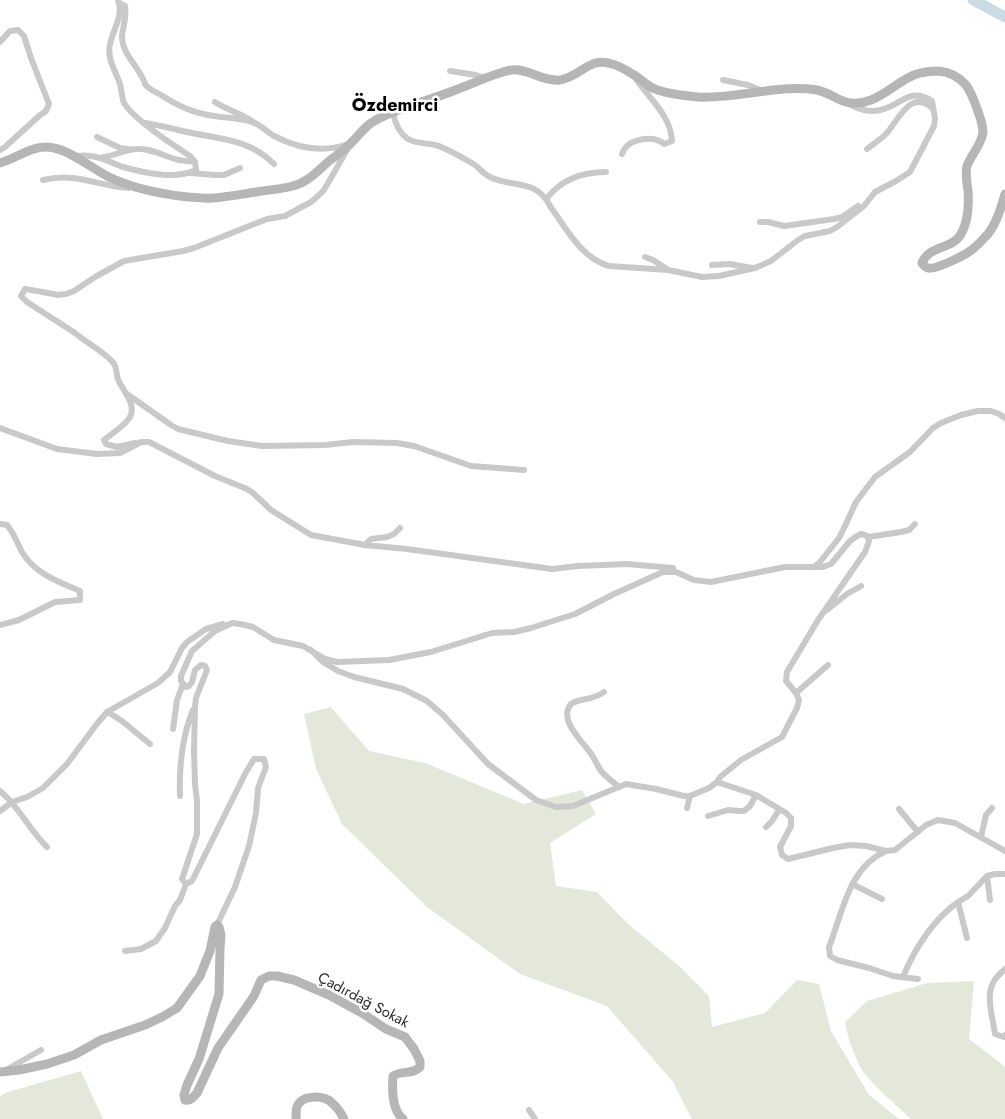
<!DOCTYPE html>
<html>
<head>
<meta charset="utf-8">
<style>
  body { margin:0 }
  canvas { display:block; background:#fff }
</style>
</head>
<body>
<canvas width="1005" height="1119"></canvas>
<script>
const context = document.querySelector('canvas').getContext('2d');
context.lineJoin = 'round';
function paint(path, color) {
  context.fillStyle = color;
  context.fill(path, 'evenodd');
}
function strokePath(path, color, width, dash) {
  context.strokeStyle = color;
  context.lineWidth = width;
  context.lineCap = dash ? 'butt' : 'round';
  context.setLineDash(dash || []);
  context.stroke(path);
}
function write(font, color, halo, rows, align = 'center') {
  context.font = font + ' Jost,sans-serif';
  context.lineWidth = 5;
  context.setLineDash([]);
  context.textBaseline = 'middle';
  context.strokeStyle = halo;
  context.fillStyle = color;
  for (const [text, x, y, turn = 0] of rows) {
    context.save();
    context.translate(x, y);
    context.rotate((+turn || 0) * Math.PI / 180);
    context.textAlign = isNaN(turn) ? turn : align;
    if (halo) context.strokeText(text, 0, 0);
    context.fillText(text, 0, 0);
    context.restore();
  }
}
paint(new Path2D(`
  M331,707L369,751L425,763L524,804L582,790L596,814L550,843L556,886L597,892L627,923L678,965L709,996L712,1027L765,1013L797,980L819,984L831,1031L869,1095L899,1119H692L673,1082L607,1006L520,974L427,907L342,824L316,769L304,714Z
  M974,981L969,1039L1003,1065L1005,1067V1119H911C895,1104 878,1090 864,1073C856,1061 847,1036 845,1022L867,1001L927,983Z
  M81,1071L103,1119H0V1096L5,1093Z`), '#e3e8db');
strokePath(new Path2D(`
  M973,0L1005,17`), '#c9dce6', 11);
strokePath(new Path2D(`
  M119,3L125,6C127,17 123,26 122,36C122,53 135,63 142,77C144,79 144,82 145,84C148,89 156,92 161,95C178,106 193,113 214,116C226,118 240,118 252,122C260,124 267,132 274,136C297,148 323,153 348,144
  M0,42L10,31L18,30L24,36L31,58L49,104L46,111L39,116L5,147L0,150
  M450,71L476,75L485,78
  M723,80L748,85L763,91
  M215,102C227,110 240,113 252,121
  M393,113C395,123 399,133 408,139C418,145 431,142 441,147C453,152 465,159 475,165C480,169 485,175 490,177C513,188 537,179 550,206C566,228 581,258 609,266L668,270L702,277L719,276L755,268L771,261L798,240L805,236L830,231L837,227L864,206L875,192L896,181L910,172L934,126L935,118L932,101C909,86 901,106 880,110C869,113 859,109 849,104
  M145,123C159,125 173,129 187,132C219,139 250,139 274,164
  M97,137L120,148L128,149
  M867,149C873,144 880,140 886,134C898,121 911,87 933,109
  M622,154C623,152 624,149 626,147C632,140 648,137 657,140C657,140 664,143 664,144L672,141C671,116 649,98 636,79
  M74,156C79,156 85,155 90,156C102,157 112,163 123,167C145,173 175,180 196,170L195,162L190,156C173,145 134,120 124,103C121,96 122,88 119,81C114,69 107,57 110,44C113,29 124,16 118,0
  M103,157C115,156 125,149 137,149C152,148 165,157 179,160C184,161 190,161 195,162
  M190,173L215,175H224L240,168
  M43,180C77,172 97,186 128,188
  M547,198C562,179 582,172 606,172
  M760,222H768L784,226L834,219L842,217L858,206
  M645,257L653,260L667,269
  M712,265L730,264L752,268
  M127,394L171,425L178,429L228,441L262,446L325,445L353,442L397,443L414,446L471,466L524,470
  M0,428L57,449L97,454L120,453L141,442H149L215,476L247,489L253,493L271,510L311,535L365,545L407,549L552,569L578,566L627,564L673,568
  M135,443L117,447L106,444L104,440C112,433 124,427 130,417C137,404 122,390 118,379C116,374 117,368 114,364C109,355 84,341 75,333L27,302L21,296L25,289L48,293L58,295L66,294L74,291L95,277L124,261L183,251L194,248L267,219L285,216L311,202L318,196L324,190L347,150
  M0,524L7,525C14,533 17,543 22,552C35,574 59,582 80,591V600L55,602L19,620L0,625
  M868,537L901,532L909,530L915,524
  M365,545L371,539L387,537L394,534L400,528
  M814,567L820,562L839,538L845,526L856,502L875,477L910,452L933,428L941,423L961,415L978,411H991L999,414L1005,418
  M827,610L847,594L861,586
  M604,692C594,700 576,699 571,704C558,719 581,740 589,751C594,757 597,765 601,771C606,777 613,782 619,787
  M796,693L828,665
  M107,712L111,714L122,721L150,744
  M173,729L177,700L183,684
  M717,782L756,795L786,813L791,818V826L780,847L782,855L788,859L833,848L850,845L866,846L886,851L895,850L926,825L938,820L955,823L1005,851
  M0,791C19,806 29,830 47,847
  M180,796C179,767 182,737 193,710
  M687,808L690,796
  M899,809L918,832
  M0,811L12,802L27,797L43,788L67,764L96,725L107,712L158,683L170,672L182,648L187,642L206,629L223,624
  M708,816L728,810L740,811H744L750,806L756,795
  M766,827L772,821L779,810
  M981,837L986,815L992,808
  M886,851C848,868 843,912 829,947L830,956L837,960L869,968L893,976L918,979
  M987,876L990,900
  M852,884L882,899
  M217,925L235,887L249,846L256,813L258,788L266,767L264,759H254L246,772L192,881L186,884L182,879L197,834V801L195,784L194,750L195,707L196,698L207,670L205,666L201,665L195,670L192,682L189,686L186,687L181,681V676L192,651L215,631L232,623L240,624L253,627L274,640L303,646L325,659L337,662L389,660L431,652L492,633L514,632L531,628L575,614L614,594L663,572H676L694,580L711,582L785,567H823L831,564L850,541L857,536L861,534L865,535L868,537L869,541L865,552L818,620L787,672L786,681L796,693L799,700L797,708L782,737L741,760L720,777L717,782L709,788L690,796H684L656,789L626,784L573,806L556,807L536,800L488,764L443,715L427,701L403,689L354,677L338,671L323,662L311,650
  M967,938L958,902L968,896L987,876L995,874H1005
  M125,951L141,949L156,941L165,928L175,906L180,900L186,884
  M1005,969C1001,973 996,977 994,981C985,995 993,1019 995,1034L1004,1037L1005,1035
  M903,977C915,948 932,921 958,902
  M6,1070L41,1050
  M529,1110L535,1119`), '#c9c9c9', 6);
strokePath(new Path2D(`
  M0,163C18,158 34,143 54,148C71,151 93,169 109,177C134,189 160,194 188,197C196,197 205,199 213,198C227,197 242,194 256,192C268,190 282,189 293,186C308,182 318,171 329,161C337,155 346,149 353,141C359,135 364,128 371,123C393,109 428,101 453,91C469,85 484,78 500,73C504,72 508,70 512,70C527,68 543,82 560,80C581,77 589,56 612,64C619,66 628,71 634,75C641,79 647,86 655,89C665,93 687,96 698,97C737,99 779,84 817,90C830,93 836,99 846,102C873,109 892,84 914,75C922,72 930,71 939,71C949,72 959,77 966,85C972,93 983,122 983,132C982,144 971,155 967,166C965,174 967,183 968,191C969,205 968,222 961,234C952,250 929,245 922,263C924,266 925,267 928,268C936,270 968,254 974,248C979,244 984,238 988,234C997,222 1001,208 1005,194
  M0,1072L19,1070L47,1064L74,1055L101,1040L145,1025L162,1017L177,1008L200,976L210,951L215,927L217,925L219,927L221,935L220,949L219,994L199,1059L187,1085L184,1095L185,1100C191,1101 193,1097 197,1093L218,1048L254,996L261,980L269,976H277L294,980L329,995L362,1013L386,1029L405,1037L414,1049L420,1061V1067C413,1075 401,1070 393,1076C392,1089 392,1110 403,1119
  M296,1119C296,1116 296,1110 297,1107C302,1094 324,1095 332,1103C337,1107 341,1113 344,1119`), '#b6b6b6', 9);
write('15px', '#2c2c2c', '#fff', [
  ["Çadırdağ Sokak",363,1001,28]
]);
write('bold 18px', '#000', '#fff', [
  ["Özdemirci",395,107]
]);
</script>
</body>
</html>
